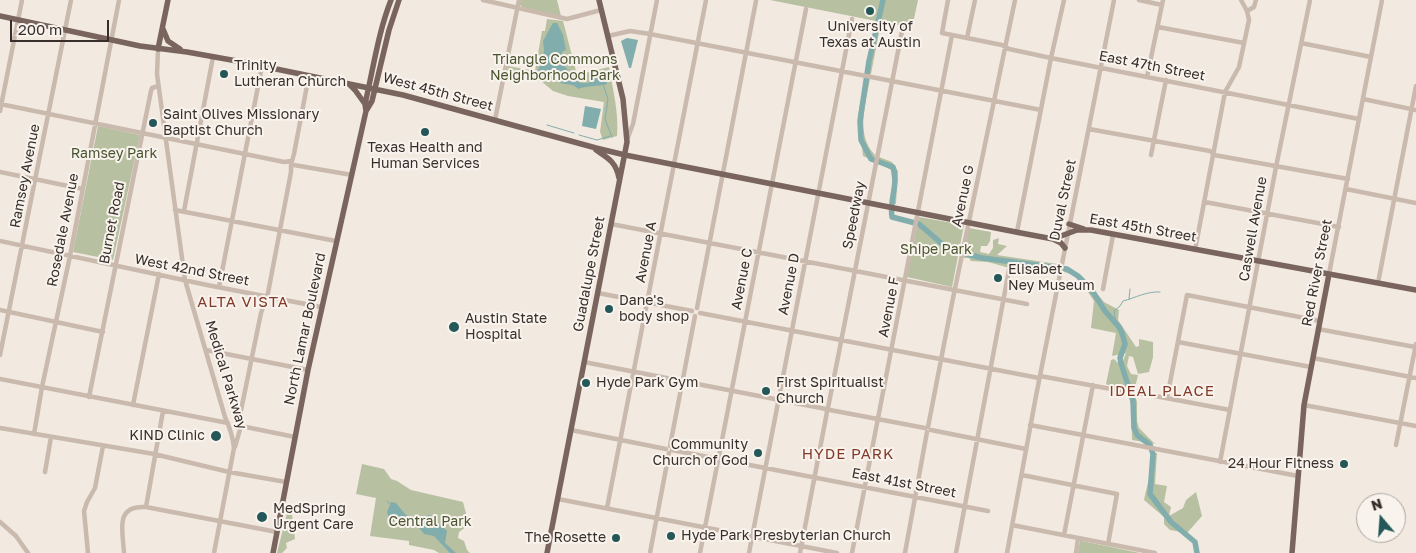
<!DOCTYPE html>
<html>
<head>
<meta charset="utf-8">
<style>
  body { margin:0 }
  #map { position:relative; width:1416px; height:553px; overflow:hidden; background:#f2e9e1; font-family:"Golos Text",sans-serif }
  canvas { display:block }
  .north { position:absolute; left:1356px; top:493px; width:50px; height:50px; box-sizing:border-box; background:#f9f3ed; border:1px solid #aca59f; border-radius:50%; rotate:342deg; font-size:14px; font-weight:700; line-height:20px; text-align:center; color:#382f2b }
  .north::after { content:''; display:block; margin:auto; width:18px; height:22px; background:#235758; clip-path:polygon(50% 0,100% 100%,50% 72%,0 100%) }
  .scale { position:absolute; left:10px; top:20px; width:99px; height:22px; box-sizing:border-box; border:2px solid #382f2b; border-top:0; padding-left:6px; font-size:15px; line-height:18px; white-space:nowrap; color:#382f2b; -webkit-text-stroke:4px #f9f3ed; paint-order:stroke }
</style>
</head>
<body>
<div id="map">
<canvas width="1416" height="553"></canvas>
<div class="north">N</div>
<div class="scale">200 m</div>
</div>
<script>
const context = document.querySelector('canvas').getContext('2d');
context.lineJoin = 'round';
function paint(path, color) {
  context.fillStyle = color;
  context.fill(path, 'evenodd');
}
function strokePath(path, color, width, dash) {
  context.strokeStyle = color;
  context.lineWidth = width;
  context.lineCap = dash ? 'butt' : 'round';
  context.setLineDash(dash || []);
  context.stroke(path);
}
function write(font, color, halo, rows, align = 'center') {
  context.font = font + ' "Golos Text",sans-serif';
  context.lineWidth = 4;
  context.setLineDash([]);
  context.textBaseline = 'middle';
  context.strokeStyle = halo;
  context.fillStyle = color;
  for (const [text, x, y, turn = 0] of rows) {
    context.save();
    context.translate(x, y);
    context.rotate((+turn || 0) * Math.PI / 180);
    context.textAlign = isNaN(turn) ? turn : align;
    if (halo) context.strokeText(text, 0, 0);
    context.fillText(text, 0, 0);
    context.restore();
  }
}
paint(new Path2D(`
  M521,0H557L561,16L523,8L519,4Z
  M770,0H918L912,28L881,22L871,74L865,73L876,21Z
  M547,19L563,21L577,75L609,67C613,90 619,113 617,136L603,140L600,132L604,102L568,96L553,91L541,81L506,75L508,66L535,71L542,31H545Z
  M865,78L870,79C866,103 855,135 875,155L874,161L863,156L858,115Z
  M98,126L140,135L113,260L73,252Z
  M879,157L892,162L898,171L896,204L890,203L893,189L891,170L878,163Z
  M919,217L964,225L952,287L907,277Z
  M969,228L991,232L990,241L987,246H981L980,252L989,254L993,248V240L999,238L998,244L1007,246L997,255L1057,264L1056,270L1014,264L1013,269L988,262L971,261L969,258H964Z
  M1065,266L1083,277L1104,302L1119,310L1118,320L1136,347L1139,346V339L1153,342V357L1149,372L1138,374L1133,357L1129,356L1127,366L1131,374L1138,375L1134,392L1137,402V421L1139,428L1155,444L1132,440L1131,404L1128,393L1106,384L1111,360L1114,359L1118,363L1122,364L1126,353L1112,356L1116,333L1091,328L1094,301L1077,276L1064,272Z
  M1151,453H1157L1155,484L1167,486L1164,502L1171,507L1169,516L1183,508L1186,500L1196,492L1202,516L1187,533L1170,530L1164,524V517L1144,500C1147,485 1153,468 1151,453Z
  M362,464L384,469L391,479L397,481L411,490L463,502L467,517L466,527L459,532L458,538L464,541L467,550L470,553H439L434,550L409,545V541L370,536L376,498L356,494Z
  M287,513L292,515L295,539L286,543L287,548L282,553H277Z
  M1080,541H1082L1140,553H1078Z`), '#b7c0a1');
paint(new Path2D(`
  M553,23H557L563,35L566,50L562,52L561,62C563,65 565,66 567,69C573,77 578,87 591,82L593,76L600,75L606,80L607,84C597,87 588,85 578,89C572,82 566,86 559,82C552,79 548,74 540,74L538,70L543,59L544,50L543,41Z
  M627,38L638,40L631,68H629L621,41Z
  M585,106L601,109L596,129L582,126Z
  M391,502L396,503L405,514L418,523L426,516L430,515L447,531L445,543L456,553H450L434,536L424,534C419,527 412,518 403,519C398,519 394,522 390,522L387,512Z`), '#81adad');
strokePath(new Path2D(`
  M603,84L608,99L605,119L612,137
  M547,125L574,133
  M579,135L597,140L610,136
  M1129,299L1130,289
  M1116,324L1114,311L1120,306L1123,301C1135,298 1147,291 1160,292
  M387,501L390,504`), '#81adad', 1);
strokePath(new Path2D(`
  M883,0L869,61L860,121L861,140L871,159L893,167C899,184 889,200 892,217L919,224L948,249L982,258L1067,269L1078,276L1093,292L1105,311L1119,327L1122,333L1125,344L1120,358L1121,363L1133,401L1134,428L1137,435L1150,445L1153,454L1150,494L1171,522L1195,542L1197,553`), '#81adad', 5.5);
strokePath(new Path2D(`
  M483,0L567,19L601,10
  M948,0L942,33L1002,45L1009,49L1051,58L1359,119
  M1139,0L1162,5
  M1247,11L1254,7L1256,0
  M1158,27L1244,43
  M608,36L630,31L650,34L1041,110
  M967,38L975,0
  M1301,43L1371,57
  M158,49L157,74L185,280L225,417C230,428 233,437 234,448L214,553
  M1147,77L1163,0
  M1363,99L1416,110
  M0,104L284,162L291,161
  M0,111L22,0
  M495,120L519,0
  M1089,129L1210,151L1214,155L1348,179
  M627,140L633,124L657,0
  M1151,155L1166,80
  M292,161L294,154L309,75
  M294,165L352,175
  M0,172L83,189
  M1346,189L1416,203
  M1205,202L1339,227
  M175,210L336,241
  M184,211L213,57
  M611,224L1027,304
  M1017,232L1051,58L1064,0
  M0,241L207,285L321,307
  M1195,250L1225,92L1239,67L1249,20L1247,11L1241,0
  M1329,274L1382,0
  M1378,283L1416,86
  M219,287L262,66
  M1103,289L1113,235
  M598,293L692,311
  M697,308L756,1
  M0,310L103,332
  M700,313L1039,378
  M1318,329L1415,347
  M1178,342L1311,367
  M206,350L308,370
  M0,355L71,0
  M1313,358L1416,378
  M584,362L826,409
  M1040,376L1122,391
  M0,379L228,423
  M1139,393L1230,410
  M89,397L151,91L152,88L158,86
  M1167,398L1187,295L1320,321
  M133,405L159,274
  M1304,405L1416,426
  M830,410L925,428
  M1030,425L1298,476
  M241,426L295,437
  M928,427L952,303L1015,0
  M0,428L154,454L229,472L286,482
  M571,430L666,449
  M931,430L1026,449
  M34,434L42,387L70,256L119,0
  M1396,445L1416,344
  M670,446L695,316
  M235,447L241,426L239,420L261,313L268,293L291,172V165
  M672,450L988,511
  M1220,462L1276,167L1310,0
  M45,472L51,437
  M1022,475L1117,494L1108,544
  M558,499L837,553
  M146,507L163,411
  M607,508L706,0
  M0,522L16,536L28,553
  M1012,525L1155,553
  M1064,535L1093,385
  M88,553L84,511L87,502L95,488L103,446
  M124,553C123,531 114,505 146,507L277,532
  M650,553L669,453
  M700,553L806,9
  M749,553L852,19
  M800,553L827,412L826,409L828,408L903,26
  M852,553L952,35
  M905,553L927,432
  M956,553L1009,270
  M1007,553L1036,396L1114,0
  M1076,553L1078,538`), '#cab9ad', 4.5);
strokePath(new Path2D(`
  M0,16L140,46L187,52L237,61L403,95L596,148L625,155L1021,233L1053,239L1077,230H1091L1416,290
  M163,29L168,41L180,49
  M158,49L168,0
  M349,84L355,90L365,104
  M366,111L365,104C373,70 378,33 391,0
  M596,150C608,158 616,162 619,178
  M1069,224L1084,229
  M1053,239L1061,243L1065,248
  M273,553L308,370L366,111L372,101L389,30L399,0
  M547,553L627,142L623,99L599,0
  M1292,553L1304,405L1329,274`), '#79655d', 5.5);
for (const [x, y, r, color] of [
  [870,11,5,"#235758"],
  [224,74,5,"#235758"],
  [153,123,5,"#235758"],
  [425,132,5,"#235758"],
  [998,278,5,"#235758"],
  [609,309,5,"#235758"],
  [454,327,6,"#235758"],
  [586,383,5,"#235758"],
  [766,391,5,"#235758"],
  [216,436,6,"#235758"],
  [758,453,5,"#235758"],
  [1344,464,5,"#235758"],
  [262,517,6,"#235758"],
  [671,536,5,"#235758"],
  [616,538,5,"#235758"]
]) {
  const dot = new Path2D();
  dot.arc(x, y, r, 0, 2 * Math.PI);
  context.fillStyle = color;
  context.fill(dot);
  strokePath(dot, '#f9f3ed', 2);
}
write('14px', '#382f2b', '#f9f3ed', [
  ["University of",870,27,"center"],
  ["Texas at Austin",870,43,"center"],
  ["Trinity",234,66],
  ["Lutheran Church",234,82],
  ["Saint Olives Missionary",163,115],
  ["Baptist Church",163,131],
  ["Texas Health and",425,148,"center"],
  ["Human Services",425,164,"center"],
  ["Elisabet",1008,270],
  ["Ney Museum",1008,286],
  ["Dane's",619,301],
  ["body shop",619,317],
  ["Austin State",465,319],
  ["Hospital",465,335],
  ["Hyde Park Gym",596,383],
  ["First Spiritualist",776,383],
  ["Church",776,399],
  ["KIND Clinic",205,436,"right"],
  ["Community",748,445,"right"],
  ["Church of God",748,461,"right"],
  ["24 Hour Fitness",1334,464,"right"],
  ["MedSpring",273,509],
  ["Urgent Care",273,525],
  ["Hyde Park Presbyterian Church",681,536],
  ["The Rosette",606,538,"right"]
], 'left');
write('14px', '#4a5530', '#f9f3ed', [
  ["Triangle Commons",555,60],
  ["Neighborhood Park",555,76],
  ["Ramsey Park",114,154],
  ["Shipe Park",936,250],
  ["Central Park",430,522]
]);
write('14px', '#382f2b', '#f9f3ed', [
  ["East 47th Street",1152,66,11],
  ["West 45th Street",438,92,15],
  ["Ramsey Avenue",25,176,-79],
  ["Avenue G",963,196,-78],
  ["Duval Street",1063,200,-78],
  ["Speedway",854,215,-79],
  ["Burnet Road",112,223,-79],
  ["East 45th Street",1143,228,10],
  ["Caswell Avenue",1253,229,-80],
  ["Rosedale Avenue",63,230,-79],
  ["Avenue A",646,252,-79],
  ["West 42nd Street",192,270,11],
  ["Red River Street",1317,273,-79],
  ["Guadalupe Street",589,274,-79],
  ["Avenue C",742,279,-79],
  ["Avenue D",789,284,-79],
  ["Avenue F",889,307,-79],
  ["North Lamar Boulevard",305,329,-78],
  ["Medical Parkway",226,375,73],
  ["East 41st Street",904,483,11]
]);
context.letterSpacing = '1px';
write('15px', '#823a29', '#f9f3ed', [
  ["ALTA VISTA",243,302],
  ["IDEAL PLACE",1162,391],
  ["HYDE PARK",848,454]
]);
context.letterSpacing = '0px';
</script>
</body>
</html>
